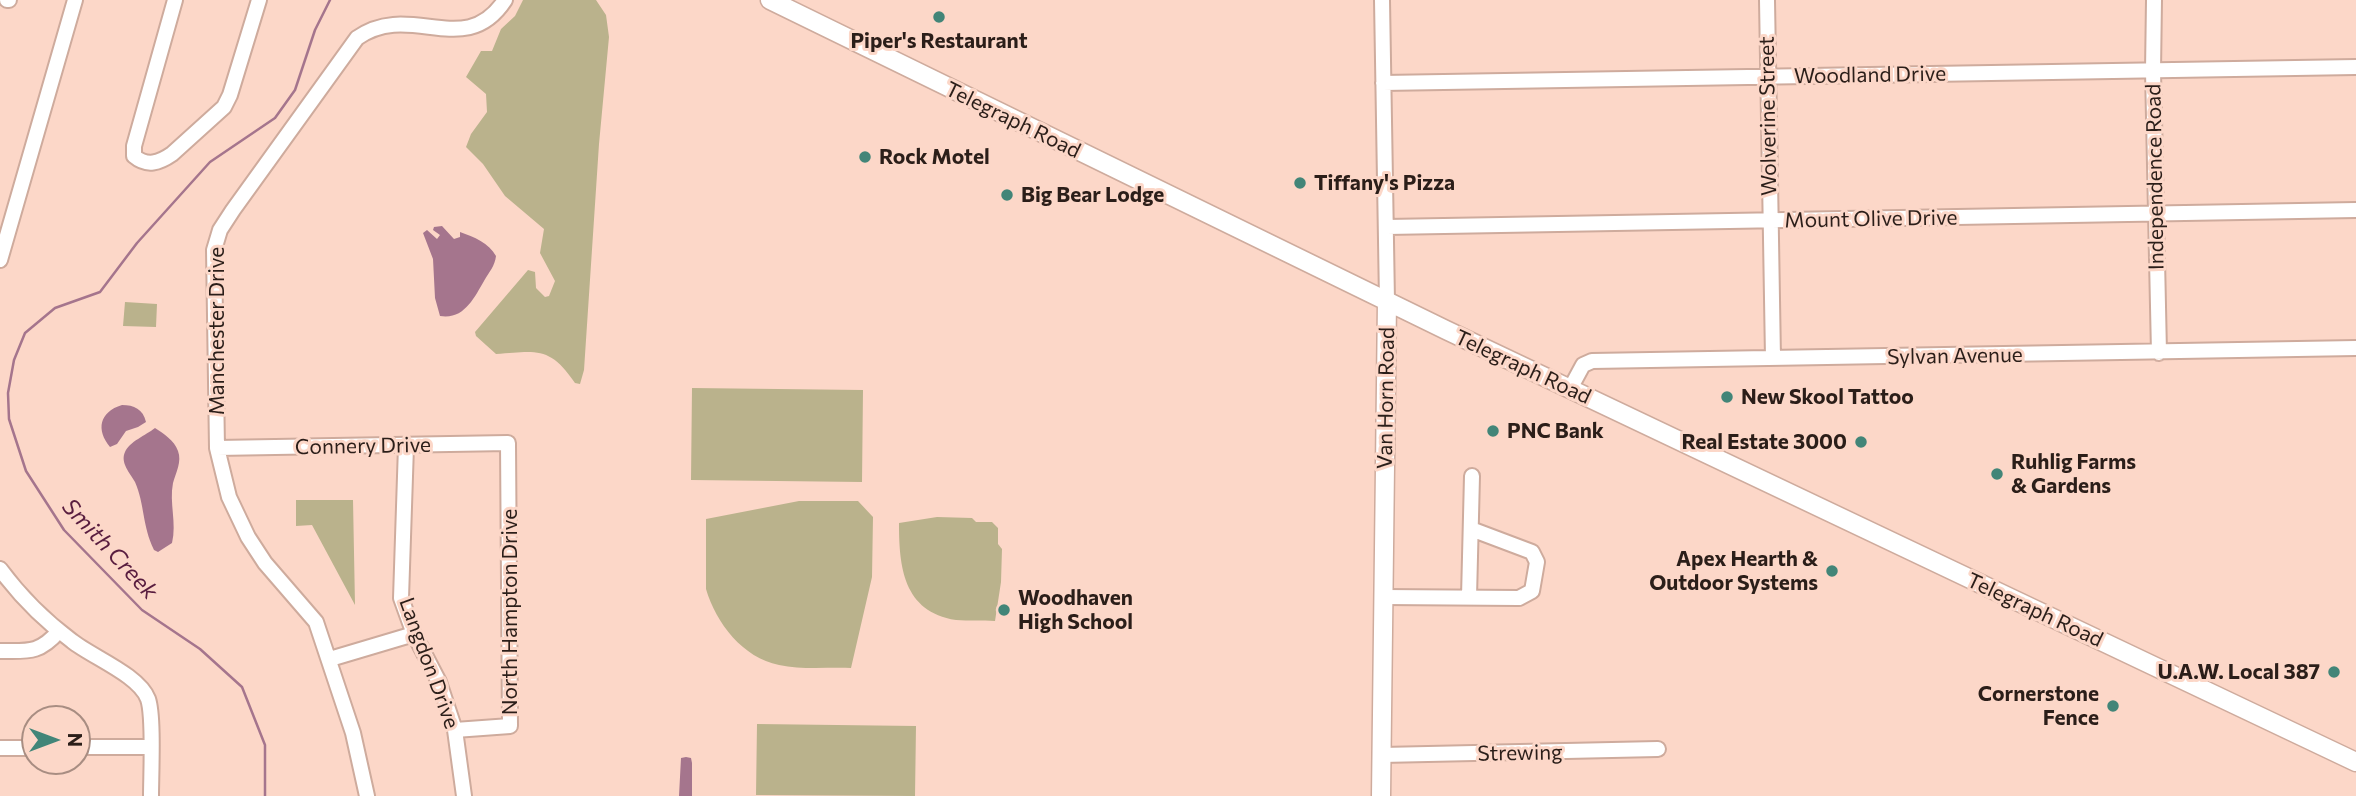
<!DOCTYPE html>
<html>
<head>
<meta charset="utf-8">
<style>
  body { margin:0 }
  #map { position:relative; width:2356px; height:796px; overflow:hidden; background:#fcd7c8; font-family:Commissioner,sans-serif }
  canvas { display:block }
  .north { position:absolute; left:21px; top:705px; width:70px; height:70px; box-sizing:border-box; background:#fcd7c8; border:2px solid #a88d82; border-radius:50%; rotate:90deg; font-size:19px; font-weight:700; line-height:28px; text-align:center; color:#2b1e19 }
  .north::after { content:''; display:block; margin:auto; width:24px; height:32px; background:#428578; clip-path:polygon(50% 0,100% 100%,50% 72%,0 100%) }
</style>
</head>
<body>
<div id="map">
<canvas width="2356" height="796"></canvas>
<div class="north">N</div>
</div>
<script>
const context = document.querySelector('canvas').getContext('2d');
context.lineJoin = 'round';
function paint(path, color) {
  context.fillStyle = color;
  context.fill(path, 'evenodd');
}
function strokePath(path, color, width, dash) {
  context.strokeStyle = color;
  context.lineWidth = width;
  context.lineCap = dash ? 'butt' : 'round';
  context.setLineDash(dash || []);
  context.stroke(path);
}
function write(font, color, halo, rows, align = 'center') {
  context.font = font + ' Commissioner,sans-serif';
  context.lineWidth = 6;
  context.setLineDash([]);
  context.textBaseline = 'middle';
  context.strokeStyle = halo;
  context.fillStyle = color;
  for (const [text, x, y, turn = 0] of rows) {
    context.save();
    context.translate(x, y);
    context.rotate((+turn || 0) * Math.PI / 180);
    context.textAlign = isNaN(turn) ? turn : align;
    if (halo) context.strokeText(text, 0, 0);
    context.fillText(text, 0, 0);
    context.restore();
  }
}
paint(new Path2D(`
  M523,0H596L606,15L609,37L599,144L584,370L580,384L575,383C550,346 537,351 496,354L476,336L475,332L528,270L535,272L536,288L545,297L549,296L555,281L540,253L544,229L505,196L483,164L466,147L471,134L487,112L486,94L466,77L481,51H492L501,29L515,16Z
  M125,302L157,304L156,327L123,326Z
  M692,388L863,390L862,482L691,480Z
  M296,500H353L355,605L312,525L296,526Z
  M799,501H858L873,517L872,577L851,668C828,667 802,670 779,665C743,658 716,623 706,589V519Z
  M937,517L972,518L976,522H992L998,528V544L1002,549L1001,582L995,621C982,620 969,621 956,620C903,612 899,566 899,523Z
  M757,724L916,726L915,796L756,795Z`), '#bab28c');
paint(new Path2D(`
  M442,226L454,239L460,237V232C474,237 489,243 496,256C495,266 489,272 484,281C474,298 464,320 440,316L435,298L433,259L423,233L427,230L437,239L440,235L433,230L434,227Z
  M122,405C134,405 143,409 146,422L138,427L126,431L117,444L110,447C96,430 99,412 122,405Z
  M155,428C164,434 174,440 178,451C182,462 176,472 173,483C169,503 177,523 172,543L158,552L154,550C142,525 145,505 135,482C130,473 120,463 125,452C129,442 146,435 155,428Z
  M686,757L691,758L692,763V796H679L681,758Z`), '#a5758d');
strokePath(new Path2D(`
  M265,796V745L242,687L200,649L142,610L64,530L26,471L9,419L8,393L14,360L25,333L55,308L100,292L137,243L210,162L275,118L295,90L315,30L330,0`), '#a5758d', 2.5);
const minor = new Path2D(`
  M7,0H9
  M175,0L134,146V156C147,167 159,163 172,154L224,107L230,95L259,0
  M1382,0L1387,301
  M1767,0L1773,358
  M2154,0L2153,71L2159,353
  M1383,83L2356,67
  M1387,227L2356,210
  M0,260L75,0
  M1570,389L1583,365L1592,361L2356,348
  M406,446L401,598L414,634L439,682L455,730L464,796
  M217,448L508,443L510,726L455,730
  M0,569C20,596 45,621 72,641C92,657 139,675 148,699C154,716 151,775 151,796
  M1384,597L1519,598L1532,591L1537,562L1532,552L1471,529
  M1469,597L1472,476
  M0,651C28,651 39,654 59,631
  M330,659L414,634
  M77,747H150
  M0,748H35
  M1382,755L1658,749
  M367,796L353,733L316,622L265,563L248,537L229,497L217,448L214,250L220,230L233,210L357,38C411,0 465,61 505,0`);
const major = new Path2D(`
  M770,0L1446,330L2356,762
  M1381,796L1387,301`);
strokePath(minor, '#ceab9d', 18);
strokePath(major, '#ceab9d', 21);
strokePath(minor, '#fff', 14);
strokePath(major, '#fff', 18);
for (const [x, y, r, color] of [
  [939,17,7,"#428578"],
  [865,157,7,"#428578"],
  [1300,183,7,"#428578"],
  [1007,195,7,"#428578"],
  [1727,397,7,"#428578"],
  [1493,431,7,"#428578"],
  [1861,442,7,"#428578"],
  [1997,474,7,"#428578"],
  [1832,571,7,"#428578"],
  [1004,610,7,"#428578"],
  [2334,672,7,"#428578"],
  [2113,706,7,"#428578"]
]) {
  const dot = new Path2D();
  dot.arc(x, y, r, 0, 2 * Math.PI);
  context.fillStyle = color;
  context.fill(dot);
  strokePath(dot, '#fcd7c8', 2.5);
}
write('bold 21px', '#2b1e19', '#fcd7c8', [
  ["Piper's Restaurant",939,41,"center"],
  ["Rock Motel",879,157],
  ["Tiffany's Pizza",1314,183],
  ["Big Bear Lodge",1021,195],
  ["New Skool Tattoo",1741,397],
  ["PNC Bank",1507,431],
  ["Real Estate 3000",1847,442,"right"],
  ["Ruhlig Farms",2011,462],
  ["& Gardens",2011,486],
  ["Apex Hearth &",1818,559,"right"],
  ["Outdoor Systems",1818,583,"right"],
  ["Woodhaven",1018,598],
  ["High School",1018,622],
  ["U.A.W. Local 387",2320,672,"right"],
  ["Cornerstone",2099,694,"right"],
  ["Fence",2099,718,"right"]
], 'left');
write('21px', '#2b1e19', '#fcd7c8', [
  ["Woodland Drive",1870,75,-1],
  ["Wolverine Street",1768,116,-91],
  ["Telegraph Road",1013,120,26],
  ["Independence Road",2155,177,-91],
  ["Mount Olive Drive",1871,219,-1],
  ["Manchester Drive",217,331,-90],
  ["Sylvan Avenue",1955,356,-1],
  ["Telegraph Road",1523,367,25],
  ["Van Horn Road",1386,398,-89],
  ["Connery Drive",363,446,-1],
  ["Telegraph Road",2035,610,25],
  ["North Hampton Drive",510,612,-90],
  ["Langdon Drive",429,663,70],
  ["Strewing",1520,753,-1]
]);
write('italic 23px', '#591d3f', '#fcd7c8', [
  ["Smith Creek",110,549,47]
]);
</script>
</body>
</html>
